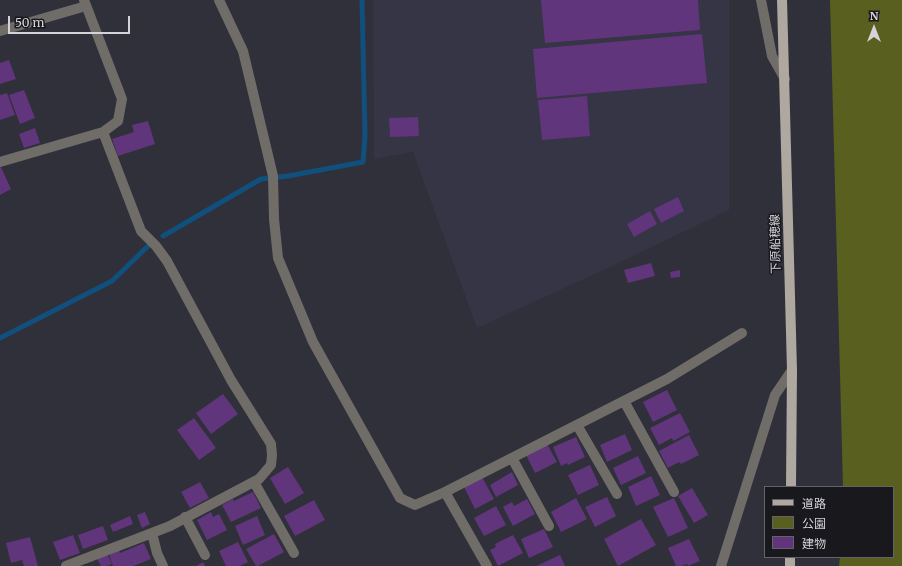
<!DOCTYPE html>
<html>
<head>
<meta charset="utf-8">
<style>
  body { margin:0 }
  #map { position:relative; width:902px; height:566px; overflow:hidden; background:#2f3039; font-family:Merriweather,"Noto Sans JP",serif }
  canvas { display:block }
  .legend { position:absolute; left:764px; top:486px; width:130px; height:72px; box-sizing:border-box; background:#18181d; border:1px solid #636368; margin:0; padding:5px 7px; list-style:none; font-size:12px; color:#d3d3d9 }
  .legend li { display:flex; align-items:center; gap:8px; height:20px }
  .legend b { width:20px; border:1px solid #636368 }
  .north { position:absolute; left:854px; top:8px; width:40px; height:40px; -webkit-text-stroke:3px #18181d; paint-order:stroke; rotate:0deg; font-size:11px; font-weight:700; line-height:16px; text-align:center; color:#d3d3d9 }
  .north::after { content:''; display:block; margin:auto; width:14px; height:18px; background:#d3d3d9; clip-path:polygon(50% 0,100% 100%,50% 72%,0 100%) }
  .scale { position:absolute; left:8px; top:16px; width:122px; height:18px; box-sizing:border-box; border:2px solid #d3d3d9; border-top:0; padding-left:5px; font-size:12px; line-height:14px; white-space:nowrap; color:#d3d3d9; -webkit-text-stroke:3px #18181d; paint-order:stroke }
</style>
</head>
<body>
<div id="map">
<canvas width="902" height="566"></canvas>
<ul class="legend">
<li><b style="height:5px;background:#afa8a0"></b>道路</li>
<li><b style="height:11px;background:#595f1f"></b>公園</li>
<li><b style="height:11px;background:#61357b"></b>建物</li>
</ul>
<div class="north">N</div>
<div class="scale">50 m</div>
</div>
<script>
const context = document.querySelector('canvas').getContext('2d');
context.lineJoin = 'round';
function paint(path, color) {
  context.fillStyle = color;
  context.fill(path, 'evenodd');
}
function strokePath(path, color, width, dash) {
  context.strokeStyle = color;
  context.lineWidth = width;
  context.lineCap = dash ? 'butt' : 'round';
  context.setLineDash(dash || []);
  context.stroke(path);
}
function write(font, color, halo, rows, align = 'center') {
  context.font = font + ' Merriweather,"Noto Sans JP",serif';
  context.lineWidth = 3;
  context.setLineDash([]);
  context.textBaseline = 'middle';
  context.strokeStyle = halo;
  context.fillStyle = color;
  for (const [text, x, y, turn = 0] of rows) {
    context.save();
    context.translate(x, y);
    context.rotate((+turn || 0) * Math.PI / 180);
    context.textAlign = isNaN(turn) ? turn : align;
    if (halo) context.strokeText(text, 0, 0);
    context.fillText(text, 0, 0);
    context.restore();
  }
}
paint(new Path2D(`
  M373,0H729V210L610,267L477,328L413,152L374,159Z`), '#353545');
paint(new Path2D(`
  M830,0H902V566H839L840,557H893V487H843Z`), '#595f1f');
strokePath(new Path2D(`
  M163,236L261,179L288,176L363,162L365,136L362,0
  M0,338L112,281L148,246`), '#114f7c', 5);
paint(new Path2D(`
  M541,0H698L700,30L545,43Z
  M702,34L707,83L537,98L533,49Z
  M9,60L16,79L0,84V63Z
  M24,90L35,118L20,124L9,95Z
  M7,93L15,115L0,120V95Z
  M587,96L590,136L542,140L538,100Z
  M418,117L419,136L390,137L389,118Z
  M148,121L155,144L118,156L112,139L134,132L132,125Z
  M35,128L40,143L24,148L19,134Z
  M0,165L11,189L0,195Z
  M678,197L684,211L661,223L654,209Z
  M650,211L657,224L634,237L627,224Z
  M651,263L655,276L628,283L624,270Z
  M680,270V277L671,278L670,272Z
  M667,390L677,410L653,422L643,402Z
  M223,394L238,414L211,434L196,413Z
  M680,413L690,432L673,441L672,438L659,445L650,428Z
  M194,418L216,448L199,460L177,430Z
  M625,434L632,450L607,462L600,445Z
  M689,435L699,455L681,464L679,462L668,468L659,451Z
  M576,437L585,457L568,465L567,463L561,466L553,447Z
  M547,444L557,462L535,473L526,455Z
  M638,456L646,473L621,485L613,468Z
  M590,465L599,485L578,495L568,475Z
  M288,467L304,493L285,504L270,478Z
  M512,472L518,485L496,497L490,485Z
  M651,476L660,495L636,506L628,487Z
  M482,477L494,499L475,509L464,487Z
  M200,482L209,498L190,508L181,492Z
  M692,488L708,515L694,523L678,496Z
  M253,492L261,508L231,522L222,505L233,499L234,501Z
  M607,497L616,516L595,527L585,507Z
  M576,498L587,519L561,532L551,512Z
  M674,498L688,528L668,537L653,507Z
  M527,499L535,514L513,526L503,507L512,502L514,506Z
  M314,500L325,520L295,536L284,516Z
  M496,506L506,525L484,536L474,518Z
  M145,512L150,524L142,528L137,515Z
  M211,512L213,517L219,514L227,530L207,540L197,520Z
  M130,516L133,524L113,532L110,525Z
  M257,516L265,535L243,545L235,526Z
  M641,519L656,545L618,566L604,539Z
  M103,526L108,540L83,549L78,535Z
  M544,529L553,547L529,558L521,539Z
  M274,534L284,552L258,566H256L246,549Z
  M73,535L80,553L60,560L53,542Z
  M513,535L523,553L498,566L490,550L496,547L495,544Z
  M30,537L38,566H24L22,560L11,563L6,543Z
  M689,539L700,561L688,566L687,564L682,566H676L668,548Z
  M238,542L248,562L240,566H226L219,551Z
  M144,543L151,559L133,566H113L109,555L119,550L120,553Z
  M106,552L112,564L107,566H101L96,557Z
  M560,555L565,566H536Z
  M203,562L205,566H196Z`), '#61357b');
strokePath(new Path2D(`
  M219,0L243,51L273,176L274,219L278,258L313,342L400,498L415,505L445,492L667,379L742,333
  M761,0L772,56L785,79
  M0,31L86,6
  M103,132L141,231L156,246L167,261L231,380L271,444L272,455L271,465L259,479L170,526L152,533L157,553L163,566
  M0,162L103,132L118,121L122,99L84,0
  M624,401L674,492
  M577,425L617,494
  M512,458L549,526
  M254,482L294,553
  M445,492L487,566
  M185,517L205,555
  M66,566L152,533
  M721,566L775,395L792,370`), '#706d69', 10);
strokePath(new Path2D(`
  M782,0L792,370L791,487
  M790,566V557`), '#afa8a0', 10);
write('12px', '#d3d3d9', '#18181d', [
  ["下原船穂線",776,244,-91]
]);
</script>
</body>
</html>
